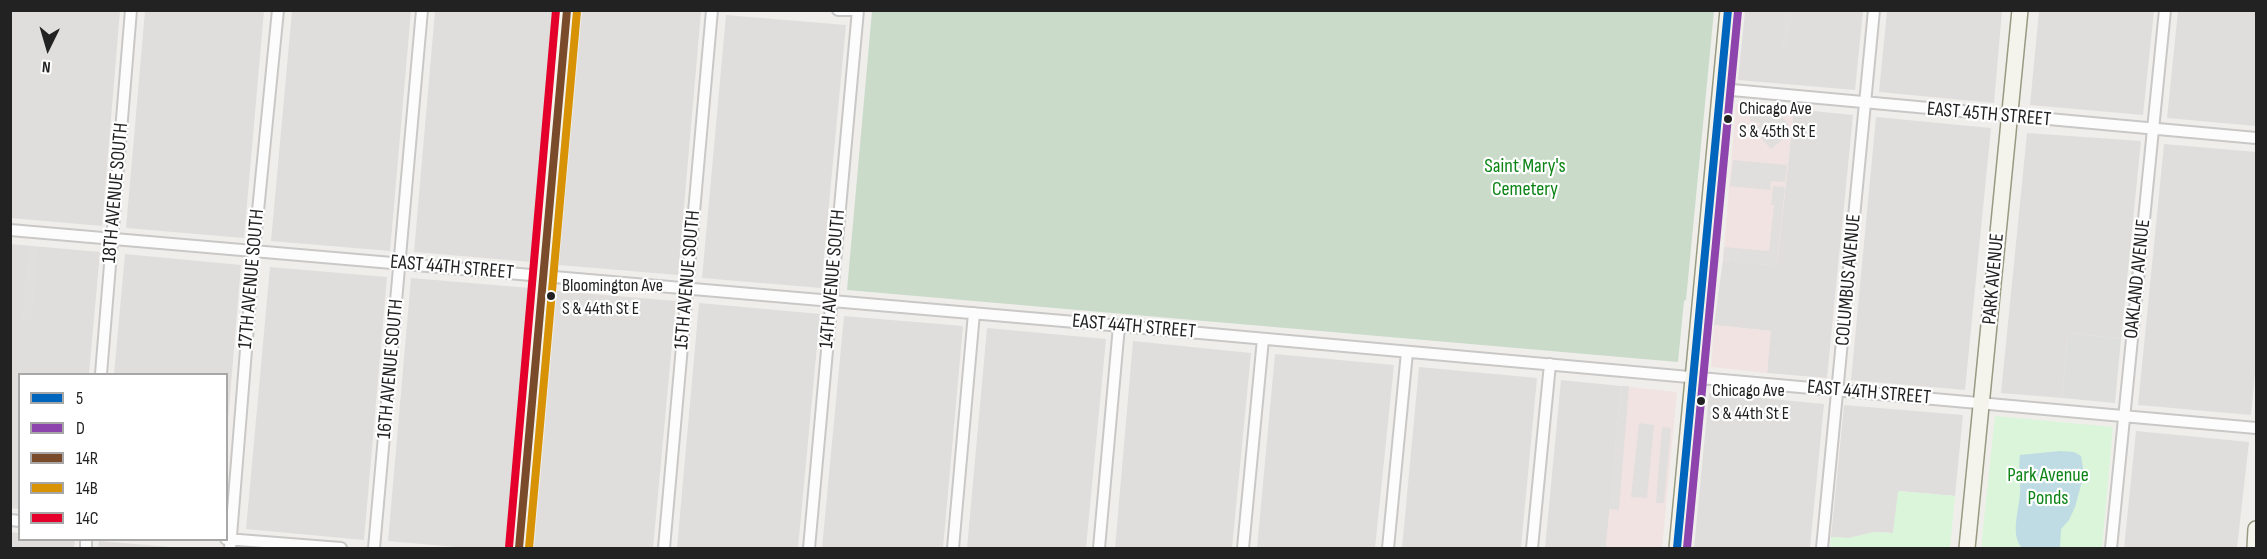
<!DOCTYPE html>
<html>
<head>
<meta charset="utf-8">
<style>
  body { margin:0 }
  #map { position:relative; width:2267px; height:559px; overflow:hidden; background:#f0eeeb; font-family:"Sofia Sans Condensed",sans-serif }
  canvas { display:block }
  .frame { position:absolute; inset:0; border:12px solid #222; pointer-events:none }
  .legend { position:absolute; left:18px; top:373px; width:210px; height:168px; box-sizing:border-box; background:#fff; border:2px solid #a7a7a7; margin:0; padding:8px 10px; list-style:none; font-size:18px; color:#222 }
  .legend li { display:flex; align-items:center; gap:12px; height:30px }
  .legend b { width:30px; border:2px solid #a7a7a7 }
  .north { position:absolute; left:18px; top:18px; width:60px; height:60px; -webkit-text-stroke:4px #fff; paint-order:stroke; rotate:185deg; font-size:16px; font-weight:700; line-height:24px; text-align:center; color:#222 }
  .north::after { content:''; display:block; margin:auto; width:21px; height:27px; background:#222; clip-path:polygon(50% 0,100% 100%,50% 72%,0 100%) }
</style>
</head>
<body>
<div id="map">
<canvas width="2267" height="559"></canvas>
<div class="frame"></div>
<ul class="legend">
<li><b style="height:8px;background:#0065bd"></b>5</li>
<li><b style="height:8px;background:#8e44ad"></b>D</li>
<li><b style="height:8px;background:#7a4b2a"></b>14R</li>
<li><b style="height:8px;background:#d79205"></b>14B</li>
<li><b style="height:8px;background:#e4002b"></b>14C</li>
</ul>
<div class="north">N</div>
</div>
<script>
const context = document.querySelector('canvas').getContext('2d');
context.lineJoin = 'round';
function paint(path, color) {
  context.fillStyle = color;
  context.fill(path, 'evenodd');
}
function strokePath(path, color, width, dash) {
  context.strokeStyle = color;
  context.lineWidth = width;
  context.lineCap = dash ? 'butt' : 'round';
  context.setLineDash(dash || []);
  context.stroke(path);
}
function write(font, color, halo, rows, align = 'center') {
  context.font = font + ' "Sofia Sans Condensed",sans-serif';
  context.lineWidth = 4.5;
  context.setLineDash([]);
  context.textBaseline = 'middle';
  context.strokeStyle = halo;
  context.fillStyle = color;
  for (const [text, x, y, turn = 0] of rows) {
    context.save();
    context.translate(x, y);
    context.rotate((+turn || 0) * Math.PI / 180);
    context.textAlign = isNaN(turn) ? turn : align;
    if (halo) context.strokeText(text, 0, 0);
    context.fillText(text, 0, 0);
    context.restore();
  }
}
paint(new Path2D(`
  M10,11H120L102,226L11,218Z
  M145,11H264L244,238L126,228Z
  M292,11H411L390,251L271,241Z
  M435,11H554L532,262L414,252Z
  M680,11L701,12L678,275L559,265L582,11Z
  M1745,11H1863L1855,90L1738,80Z
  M1887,11H2002L1994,103L1879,92Z
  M2039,11H2154L2143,115L2030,105Z
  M2178,11H2256V126L2167,118Z
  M726,15L846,25L821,288L702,278Z
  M1794,109L1853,115L1827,378L1767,373L1770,331L1714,325L1723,260L1777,265Z
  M1876,117L1991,128L1965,390L1851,380Z
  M2027,133L2141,141L2121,339L2068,333L2062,398L2001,393Z
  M2164,144L2256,152V362L2251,415L2138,405Z
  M10,244L100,252L89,374H20L19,509L10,508Z
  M125,254L241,265L227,432L226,374H114Z
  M270,267L387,277L364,540L246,529Z
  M411,278L530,288L505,548H466L388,541Z
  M557,291L676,301L653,548H534Z
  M699,303L820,314L798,548H677Z
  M844,316L963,326L943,548H822Z
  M987,328L1106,339L1086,548H967Z
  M1133,341L1251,353L1232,548H1115Z
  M1275,354L1394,365L1375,548H1257Z
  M1419,367L1537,378L1521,548H1402Z
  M1561,380L1621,386L1606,548H1545Z
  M1709,393L1824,404L1810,548H1694Z
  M1844,405L1963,415L1955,496L1899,491L1893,533L1874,532L1849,538L1831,537Z
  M2136,431L2249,442L2237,548H2124Z
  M11,532L19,533L20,540H75L74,548H11Z
  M99,541L183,548H98Z`), '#dfdedc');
paint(new Path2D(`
  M1736,104L1794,109L1777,266L1723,260Z
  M1714,325L1771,331L1767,373L1711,367Z
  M1621,386L1677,392L1662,548H1606Z`), '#f1e3e1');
paint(new Path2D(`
  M2068,333L2121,339L2115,403L2062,398Z`), '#dededc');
paint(new Path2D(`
  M872,11H1714L1686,300L1684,301L1678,362L847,290Z`), '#cadbca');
paint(new Path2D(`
  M1995,416L2113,427L2102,548H1981Z
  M1898,491L1955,496L1950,548H1830L1831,537L1849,538L1874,532L1893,533Z`), '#daf5da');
paint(new Path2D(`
  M1784,11H1792L1788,49L1782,53Z
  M1751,111L1769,113L1773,118L1780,114L1789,126L1783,131L1787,136L1771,149L1754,130L1761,123L1750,121Z
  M1733,160L1787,165L1785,182L1771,181L1770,190L1730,186Z
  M1773,186L1785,187L1777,266L1723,260L1724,247L1769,251L1774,205H1771Z
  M28,246L38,247L35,285H25Z
  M25,285L35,286L32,320H22Z
  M1621,386H1629L1619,510L1609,509Z
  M1639,423L1654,425L1647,498L1631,497Z
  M1662,427L1671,428L1664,503H1656Z`), '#e0dfde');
paint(new Path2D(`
  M2060,451L2074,452L2081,456L2084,474L2075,507L2069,520L2061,529L2060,548H2022C2010,535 2019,510 2020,494C2021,481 2018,468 2020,455Z`), '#bfdbe3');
const street = new Path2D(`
  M838,10H855
  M1721,89L2256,138
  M10,230L1133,327L2256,428
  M101,374L131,10
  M10,520L20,521
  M226,539L341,548
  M86,548V540
  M230,548L254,251L278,10
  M374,548L422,10
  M664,548L712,10
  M809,548L858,10
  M953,548L974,313
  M1099,548L1119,326
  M1243,548L1263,339
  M1388,548L1407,352
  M1532,548L1550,364
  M1822,548L1874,10
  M2111,548L2165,10`);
const secondary = new Path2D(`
  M519,548L567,10
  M1677,548L1728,10
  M1967,548L2020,10
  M2255,548L2256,529`);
strokePath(street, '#c9c8c7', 14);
strokePath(secondary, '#999a82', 18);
strokePath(street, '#fdfcfc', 10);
strokePath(secondary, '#f4f4ed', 15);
strokePath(new Path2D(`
  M1677,548L1728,10`), '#0065bd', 8);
strokePath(new Path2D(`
  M1687,548L1738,11`), '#8e44ad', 8);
strokePath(new Path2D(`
  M519,548L567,10`), '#7a4b2a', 8);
strokePath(new Path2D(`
  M529,548L577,11`), '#d79205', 8);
strokePath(new Path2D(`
  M509,547L556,10`), '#e4002b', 8);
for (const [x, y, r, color] of [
  [1728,119,5,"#222"],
  [551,296,5,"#222"],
  [1701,401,5,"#222"]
]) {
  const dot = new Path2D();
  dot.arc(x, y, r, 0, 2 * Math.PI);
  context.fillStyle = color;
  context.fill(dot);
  strokePath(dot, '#fff', 2);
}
write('18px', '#222', '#fff', [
  ["Chicago Ave",1739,109],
  ["S & 45th St E",1739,132],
  ["Bloomington Ave",562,286],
  ["S & 44th St E",562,309],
  ["Chicago Ave",1712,391],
  ["S & 44th St E",1712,414]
], 'left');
write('20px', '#222', '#fff', [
  ["EAST 45TH STREET",1989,115,5],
  ["18TH AVENUE SOUTH",116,193,-85],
  ["EAST 44TH STREET",452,268,5],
  ["17TH AVENUE SOUTH",252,279,-85],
  ["14TH AVENUE SOUTH",833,279,-85],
  ["PARK AVENUE",1994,279,-85],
  ["OAKLAND AVENUE",2138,279,-84],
  ["15TH AVENUE SOUTH",688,280,-85],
  ["COLUMBUS AVENUE",1849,280,-85],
  ["EAST 44TH STREET",1134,327,5],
  ["16TH AVENUE SOUTH",391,369,-85],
  ["EAST 44TH STREET",1869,393,5]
]);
write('20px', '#0c8416', '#fff', [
  ["Saint Mary's",1525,167],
  ["Cemetery",1525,190],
  ["Park Avenue",2048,476],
  ["Ponds",2048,499]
]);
</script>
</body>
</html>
